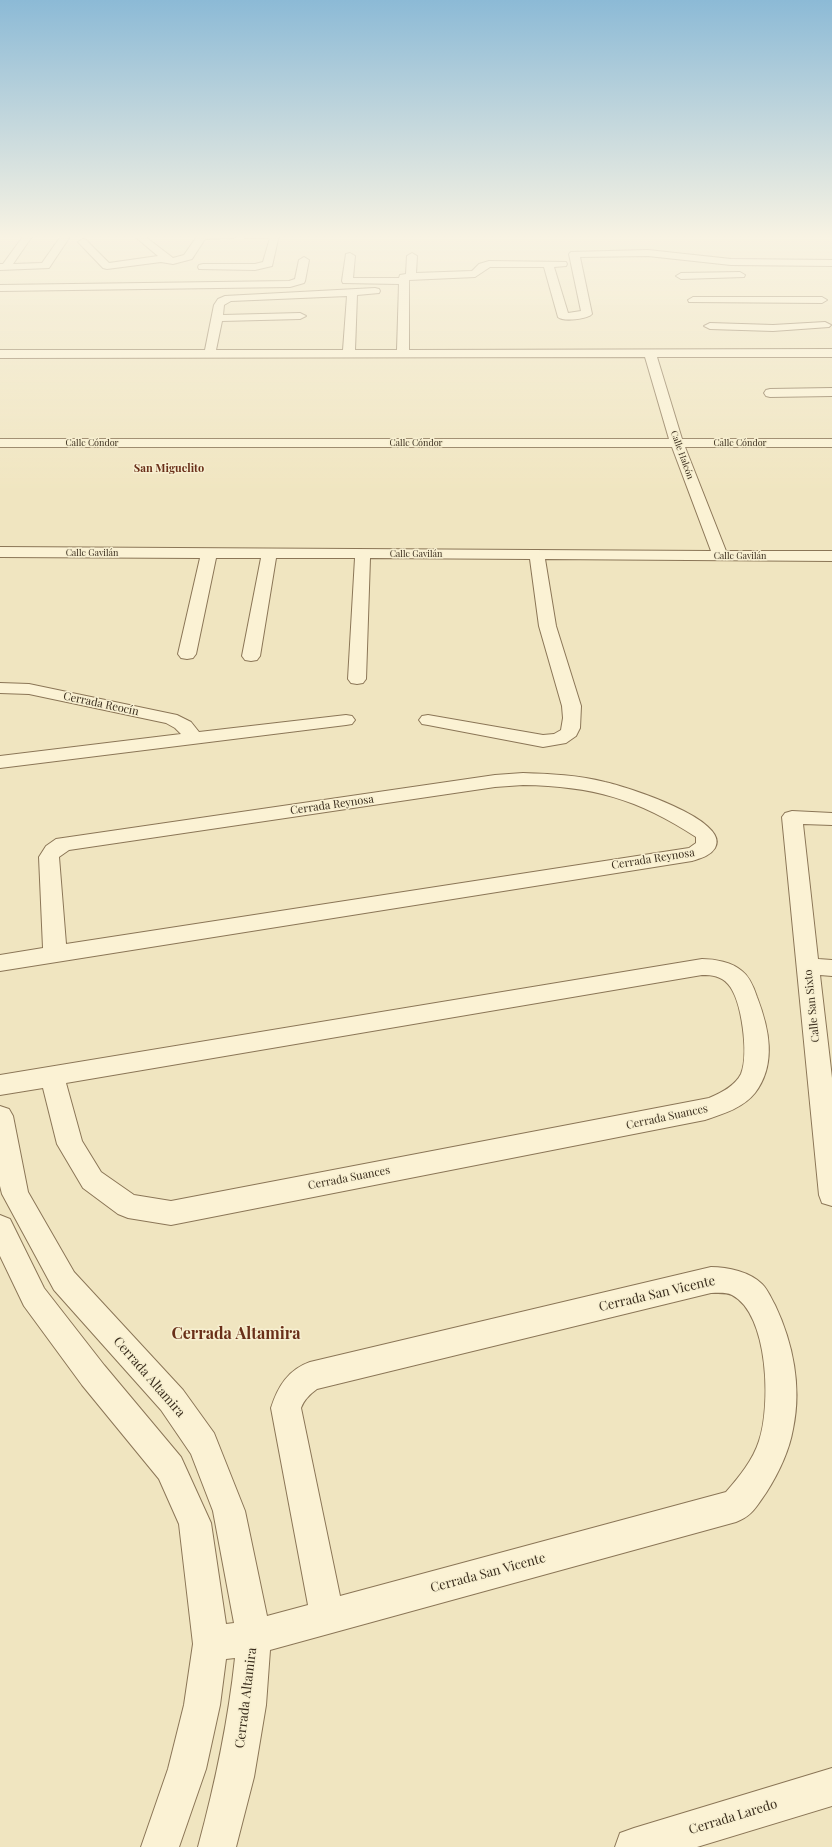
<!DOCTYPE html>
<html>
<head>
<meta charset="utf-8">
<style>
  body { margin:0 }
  canvas { display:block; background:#f0e5c0 }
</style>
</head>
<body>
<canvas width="832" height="1847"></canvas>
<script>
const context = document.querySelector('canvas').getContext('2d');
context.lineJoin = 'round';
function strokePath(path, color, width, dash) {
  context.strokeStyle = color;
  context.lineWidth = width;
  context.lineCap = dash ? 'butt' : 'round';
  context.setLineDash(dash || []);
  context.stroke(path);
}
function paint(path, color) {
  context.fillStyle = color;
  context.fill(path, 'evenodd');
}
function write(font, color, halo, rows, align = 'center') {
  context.font = font + ' "Playfair Display",serif';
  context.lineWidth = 3;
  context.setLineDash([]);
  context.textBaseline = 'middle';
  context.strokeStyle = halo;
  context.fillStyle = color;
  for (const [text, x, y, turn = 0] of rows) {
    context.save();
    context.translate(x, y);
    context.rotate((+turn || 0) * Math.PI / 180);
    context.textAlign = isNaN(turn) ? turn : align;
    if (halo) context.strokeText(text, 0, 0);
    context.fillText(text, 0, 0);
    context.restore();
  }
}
const minor = new Path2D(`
  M24,235H33L13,264L42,263L61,236L64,235L69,238L49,268L0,270V264H3Z
  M133,235H143L173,258L184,255L198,235H238L233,238L205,239L192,259L173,264L161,262L107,269L103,268L78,242L83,239L86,240L109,263L158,256Z
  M240,235H279L272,266L255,270L199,269L198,267L199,265L203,264H255L263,262L270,238H245Z
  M648,250L731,259L832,260V266L731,265L648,256L580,257L592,314C588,319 563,322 558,317L544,267H490L475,277L409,280V350L832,349V357H657L682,439H832V447H685L726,551H832V561L545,559L556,626L581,706L580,728L576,736L566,743L543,747L428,725L422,724L419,720L422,716L428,715L543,735L554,734L561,730L563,718L562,706L539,626L530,559L370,558L366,679L363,683L357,684L351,683L348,679L355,558H276L260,656L257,660L251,661L245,660L242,656L261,558H216L196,654L193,658L187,659L181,658L178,654L200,558L0,557V547L711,551L672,447H0V439H669L645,357L0,358V350H205L214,305L218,299L225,296L375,288L379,289L380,291L379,293L357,295L355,350H397L399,284L343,283L342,281L346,254L350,253L355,256L353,278H399L400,275L406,274L407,256L412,253L417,256L416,273L472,271L479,264L489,261L566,262L567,264L566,266L554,267L568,313L581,311L569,254L571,252ZM347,296L343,350H216L222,321L300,319L306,316L300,313L223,315L224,305L231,301Z
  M304,257L309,260L305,281L304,283L290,287L0,291V285L289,281L295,279L299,260Z
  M740,272L745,275L744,277L681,279L676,276L681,273Z
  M693,297H822L827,300L822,303L689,302L688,300Z
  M825,322L831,325L829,327L773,331L710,329L704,326L710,323L773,325Z
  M832,388V396L770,397L766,396L764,393L766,390L770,389Z
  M0,683L29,684L177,715L191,722L199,732L346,715L352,716L355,720L352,724L346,725L0,768V756L181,734L175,728L166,723L29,694L0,693Z
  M523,773C551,774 578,775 605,782C624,786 732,820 715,848C710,856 701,858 692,861L0,971V955L43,948L39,857L46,846L56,839L495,775ZM523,785C592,786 638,799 696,837V843L689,848L66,944L59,857L69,850L495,787Z
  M792,811L832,813V825L803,824L818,959L832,960V976L820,975L832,1078V1206L822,1203L819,1195L782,817L785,813Z
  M702,959C715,959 732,962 742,971C750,977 754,988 757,997C769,1028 777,1064 755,1093C743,1108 723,1114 705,1120L171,1225L128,1218L118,1214L83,1188L57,1144L43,1088L0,1095V1075ZM702,975C712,975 721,976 728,984C742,999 749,1055 741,1074C735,1086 721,1093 709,1098L171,1201L134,1195L101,1172L82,1141L66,1083Z
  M0,1106L9,1109L13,1116L28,1192L74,1272L183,1390L214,1433L245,1511L267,1616L308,1605L271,1408C278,1386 288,1370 310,1362L711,1267C728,1267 750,1272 762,1284C768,1290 771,1298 775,1305C793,1343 802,1387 793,1429C789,1452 778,1474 766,1493C756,1507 752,1516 736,1522L270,1650L266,1705L254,1777L236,1847H198C215,1784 228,1723 235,1658L226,1659L220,1705L206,1769L179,1847H141L168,1769L184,1705L193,1644L179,1524L159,1479L82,1385L24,1306L0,1256V1215L10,1219L44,1288L104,1365L181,1457L211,1523L226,1624L234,1623L213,1511L191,1454L161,1410L54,1290L2,1194L0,1186ZM711,1293C718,1293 726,1292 732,1295C769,1314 771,1407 759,1441C753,1460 739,1477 726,1492L340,1596L301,1408C304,1400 310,1394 317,1389Z
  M832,1768V1806L697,1847H615L620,1833L634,1828Z`);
strokePath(minor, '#8b7657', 2);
paint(minor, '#fbf2d4');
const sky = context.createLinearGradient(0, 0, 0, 493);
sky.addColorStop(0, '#8cbad6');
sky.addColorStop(0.48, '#f8f3e3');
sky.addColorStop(1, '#f8f3e300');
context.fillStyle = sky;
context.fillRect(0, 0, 832, 493);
write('9px', '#392c1c', '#f7efd0', [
  ["Calle Cóndor",92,443],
  ["Calle Cóndor",416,443],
  ["Calle Cóndor",740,443],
  ["Calle Halcón",682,455,70],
  ["Calle Gavilán",92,553],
  ["Calle Gavilán",416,554],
  ["Calle Gavilán",740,556]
]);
write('bold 11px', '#692f19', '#f7efd0', [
  ["San Miguelito",169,469]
]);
write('11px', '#392c1c', '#f7efd0', [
  ["Cerrada Reocín",101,704,12],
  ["Cerrada Reynosa",332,805,-8],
  ["Cerrada Reynosa",653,859,-9],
  ["Calle San Sixto",812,1006,-96],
  ["Cerrada Suances",667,1117,-12],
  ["Cerrada Suances",349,1178,-11]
]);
write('13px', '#392c1c', '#f7efd0', [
  ["Cerrada San Vicente",657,1294,-13],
  ["Cerrada Altamira",149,1377,49],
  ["Cerrada San Vicente",488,1573,-15],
  ["Cerrada Altamira",246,1698,-83],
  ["Cerrada Laredo",733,1817,-17]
]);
write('bold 16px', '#692f19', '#f7efd0', [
  ["Cerrada Altamira",236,1334]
]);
</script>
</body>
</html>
